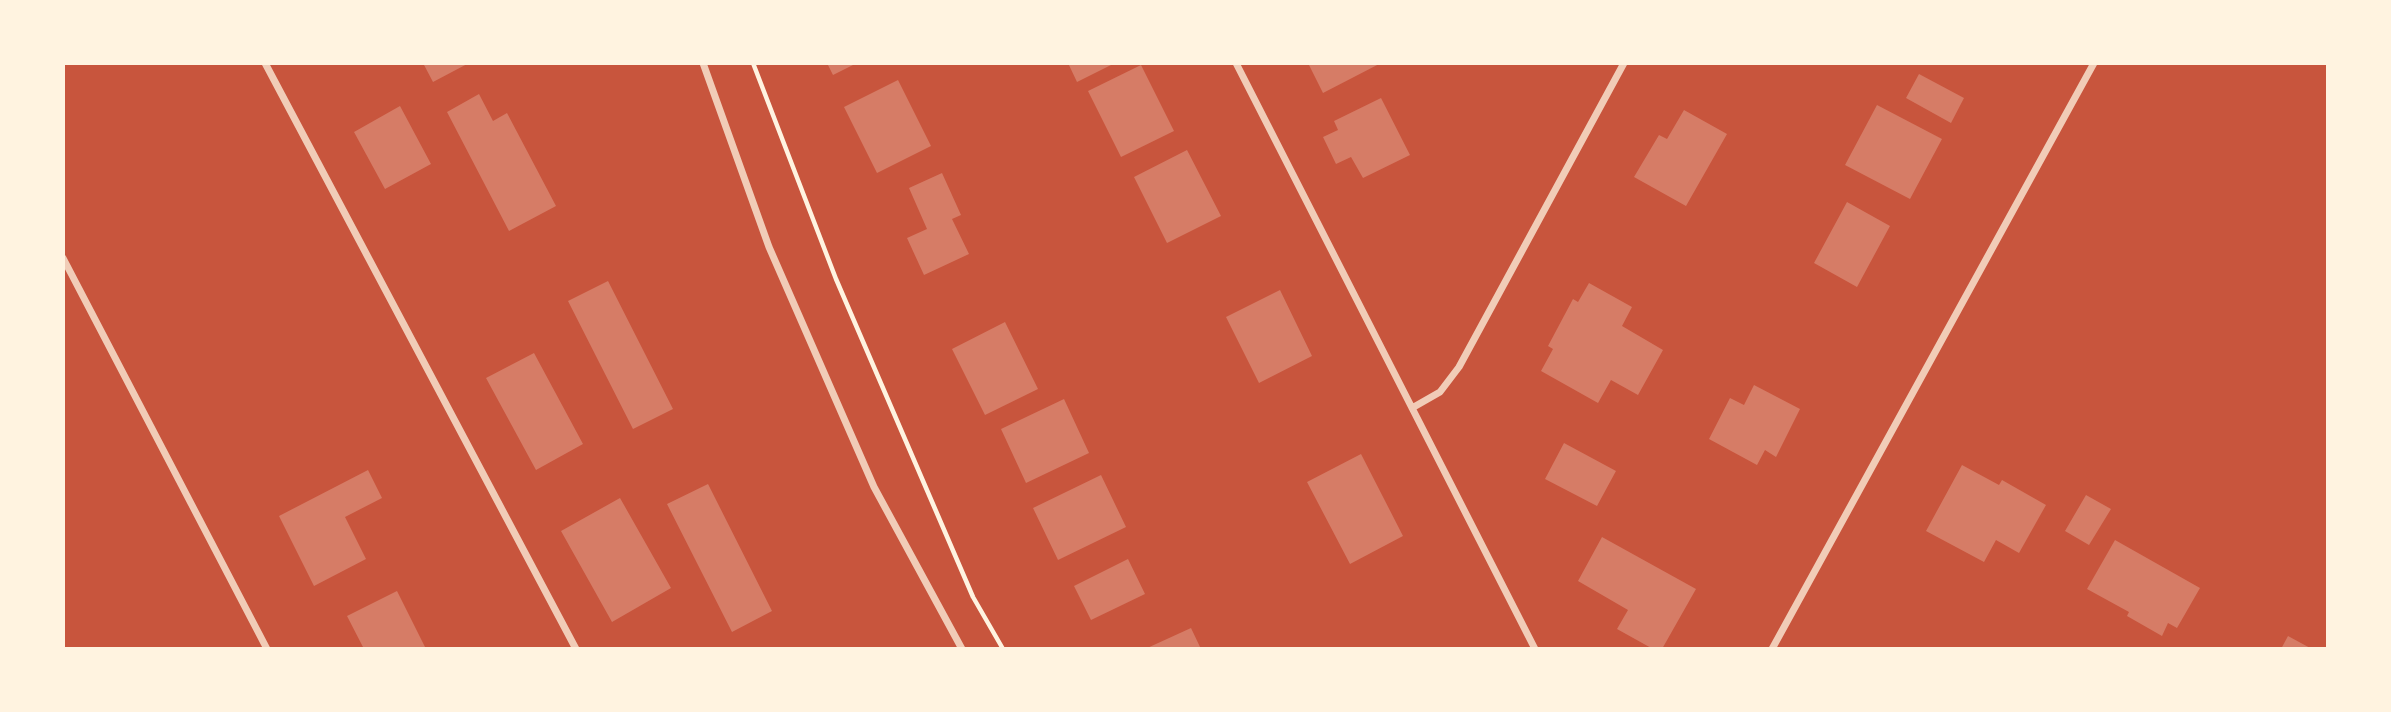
<!DOCTYPE html>
<html>
<head>
<meta charset="utf-8">
<style>
  body { margin:0 }
  #map { position:relative; width:2391px; height:712px; overflow:hidden; background:#c8553d; font-family:"Open Sans",sans-serif }
  canvas { display:block }
  .frame { position:absolute; inset:0; border:65px solid #fff3e0; pointer-events:none }
</style>
</head>
<body>
<div id="map">
<canvas width="2391" height="712"></canvas>
<div class="frame"></div>
</div>
<script>
const context = document.querySelector('canvas').getContext('2d');
context.lineJoin = 'round';
function paint(path, color) {
  context.fillStyle = color;
  context.fill(path, 'evenodd');
}
function strokePath(path, color, width, dash) {
  context.strokeStyle = color;
  context.lineWidth = width;
  context.lineCap = dash ? 'butt' : 'round';
  context.setLineDash(dash || []);
  context.stroke(path);
}
paint(new Path2D(`
  M423,63H469L433,82Z
  M827,63H857L833,75Z
  M1068,63H1115L1077,82Z
  M1308,63H1381L1323,93Z
  M1141,65L1174,131L1121,157L1088,91Z
  M1919,74L1964,98L1951,123L1906,98Z
  M898,80L931,146L877,173L844,107Z
  M479,94L493,121L507,113L556,206L509,231L447,112Z
  M1381,98L1410,155L1363,178L1351,157L1336,164L1323,137L1338,130L1334,121Z
  M1877,105L1942,139L1910,199L1845,165Z
  M400,106L431,164L385,189L354,132Z
  M1684,110L1727,134L1686,206L1634,177L1659,135L1667,139Z
  M1187,150L1221,216L1167,243L1134,177Z
  M942,173L961,215L952,219L969,254L924,275L907,238L927,229L909,188Z
  M1847,202L1890,226L1857,287L1814,263Z
  M608,281L673,409L633,429L568,301Z
  M1589,283L1632,307L1622,326L1663,350L1638,395L1611,380L1598,403L1541,371L1553,349L1548,346L1573,299L1578,302Z
  M1280,290L1312,356L1259,383L1226,317Z
  M1005,322L1038,389L985,415L952,349Z
  M534,353L583,444L536,470L486,378Z
  M1754,385L1800,409L1776,457L1765,450L1757,465L1709,439L1730,398L1744,405Z
  M1064,399L1089,453L1026,483L1001,429Z
  M1564,443L1616,471L1597,506L1545,479Z
  M1361,454L1403,536L1350,564L1307,482Z
  M1962,465L1999,485L2002,480L2046,505L2019,553L1996,540L1984,562L1926,531Z
  M368,470L382,498L345,517L366,559L314,586L279,516Z
  M1101,475L1126,527L1058,560L1033,508Z
  M708,484L772,611L732,632L667,504Z
  M2086,495L2111,509L2089,545L2065,531Z
  M620,498L671,588L612,622L561,531Z
  M1602,537L1696,589L1662,649H1653L1617,629L1628,610L1578,581Z
  M2115,540L2200,588L2177,628L2168,623L2162,636L2127,616L2129,612L2087,589Z
  M1128,559L1145,594L1091,620L1074,586Z
  M397,591L426,649H364L347,616Z
  M1191,628L1201,649H1145Z
  M2288,636L2312,649H2281Z`), '#d67c66');
strokePath(new Path2D(`
  M753,63L836,279L973,597L1003,649`), '#fff3e0', 4.5);
strokePath(new Path2D(`
  M265,63L576,649
  M703,63L769,247L874,487L962,649
  M1236,63L1535,649
  M63,258L267,649
  M1412,408L1440,392L1459,367L1624,63
  M1772,649L2094,63`), '#f1ccb7', 7);
</script>
</body>
</html>
